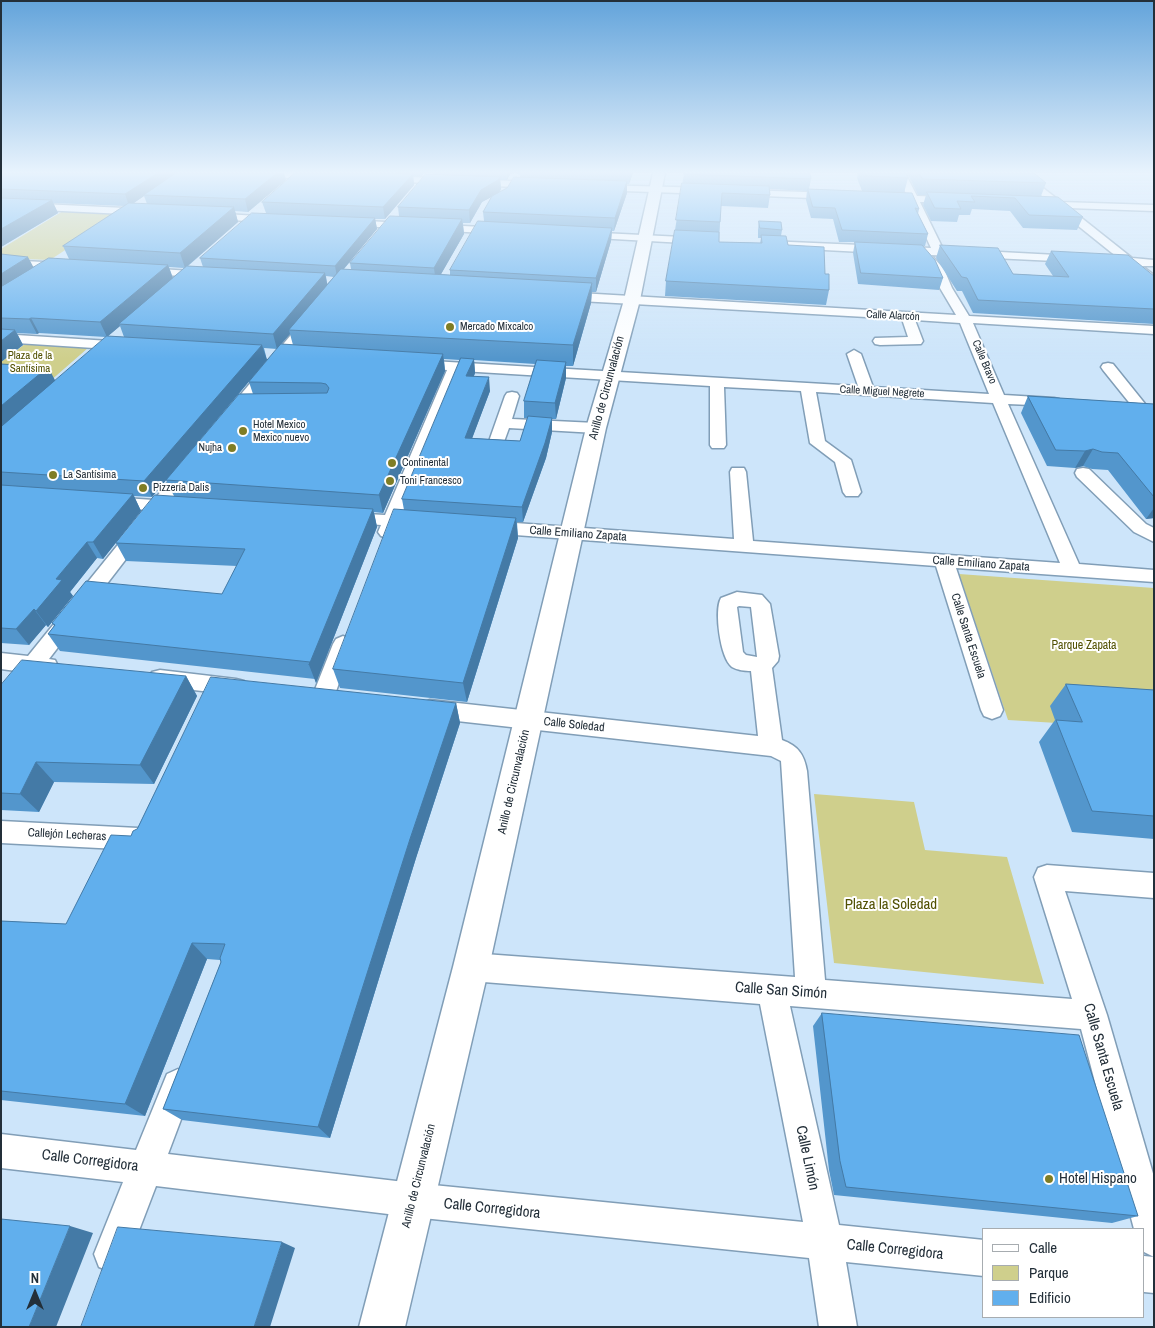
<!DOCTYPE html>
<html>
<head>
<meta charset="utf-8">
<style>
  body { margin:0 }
  #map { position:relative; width:1155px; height:1328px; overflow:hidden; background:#cde5fa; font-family:"Archivo Narrow",sans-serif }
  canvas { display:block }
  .frame { position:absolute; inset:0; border:2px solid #232f39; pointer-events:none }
  .legend { position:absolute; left:982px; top:1228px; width:162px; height:90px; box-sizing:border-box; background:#fff; border:1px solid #a7acb0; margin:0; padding:6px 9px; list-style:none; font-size:15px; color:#232f39 }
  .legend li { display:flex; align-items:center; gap:10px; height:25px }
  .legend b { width:25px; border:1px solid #a7acb0 }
  .north { position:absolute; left:10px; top:1268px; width:50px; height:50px; -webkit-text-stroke:4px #fff; paint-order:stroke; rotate:0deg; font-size:14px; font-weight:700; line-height:20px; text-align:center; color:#232f39 }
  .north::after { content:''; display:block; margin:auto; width:18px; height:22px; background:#232f39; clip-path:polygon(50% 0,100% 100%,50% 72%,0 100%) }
</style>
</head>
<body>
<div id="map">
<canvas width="1155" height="1328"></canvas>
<div class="frame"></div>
<ul class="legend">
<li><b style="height:6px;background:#fff"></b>Calle</li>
<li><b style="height:14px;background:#cfcf8c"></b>Parque</li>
<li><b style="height:14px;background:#61afed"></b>Edificio</li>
</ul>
<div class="north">N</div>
</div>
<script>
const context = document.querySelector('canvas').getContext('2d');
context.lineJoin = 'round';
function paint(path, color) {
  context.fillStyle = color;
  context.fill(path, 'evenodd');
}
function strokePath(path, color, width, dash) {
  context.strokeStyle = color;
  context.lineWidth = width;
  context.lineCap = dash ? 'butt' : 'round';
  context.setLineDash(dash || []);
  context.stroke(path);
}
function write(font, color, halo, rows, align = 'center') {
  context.font = font + ' "Archivo Narrow",sans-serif';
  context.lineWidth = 4;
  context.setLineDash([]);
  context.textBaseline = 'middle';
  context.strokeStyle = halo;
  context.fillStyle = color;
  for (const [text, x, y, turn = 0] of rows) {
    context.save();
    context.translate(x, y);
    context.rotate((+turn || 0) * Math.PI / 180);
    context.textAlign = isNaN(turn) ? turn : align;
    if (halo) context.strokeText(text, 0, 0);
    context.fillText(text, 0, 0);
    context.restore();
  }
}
paint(new Path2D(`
  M63,211L120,214L50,260L1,258V249Z
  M25,344L88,348L49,382L1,379V362Z
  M959,574L1154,588V714L1051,706L1057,723L1008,720Z
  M814,794L914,802L925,850L1007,857L1044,984L834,963Z`), '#cfcf8c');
const minor = new Path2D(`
  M236,173C249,172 317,170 325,176L320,179L241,176Z
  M897,173H905L917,196L952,197L957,200L952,203L920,202L943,249L1076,256L1082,259L1076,262L931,255L944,269L952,288L969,316L1154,326V334L973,323L1004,395L1054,398L1059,399L1061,402L1059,405L1054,406L1008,404L1079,564L1154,570V582L956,568L1003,710L1000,716L992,719L984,716L981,710L936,566L488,533L482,531L479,527L482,523L488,521L734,539L730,472L732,468H744L746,472L753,541L1060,563L993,403L816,392L825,441L851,460L861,492L858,496H846L843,492L835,462L810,443L801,391L724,387L726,445L724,448H712L710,445V386L461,371L403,516L424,518L427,522L424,526L418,528L398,526L393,536L387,538L381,536L378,532L381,525L342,522L339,518L342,514L348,513L385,515L447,370L410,367L408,364L410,361L415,360L858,386L847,354L854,350L861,354L873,387L989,394L960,323L915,320L923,341L921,344L880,345L875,344L873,341L875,338L908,337L902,319L562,300L556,296L562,292L956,315L940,288L933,270L921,258L920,255L767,247L762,244L767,241L931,248L910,202L885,201L880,198L885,195L907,196Z
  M1015,173H1024L1061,202L1154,205V211L1069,208L1132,258L1154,260V266H1142L1154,275V284H1150L1126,265L1105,262L1103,260L1105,258L1117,257L1056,208L1036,206V202L1048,201Z
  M386,176L538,182L543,185L538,188L383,181L381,179Z
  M598,185L710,188L715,191L710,194L595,190L593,188Z
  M743,190L835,193L840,196L835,199L740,195V191Z
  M1,202L145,209L150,212L145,215L1,208Z
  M208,213L275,217L280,220L275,223L204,218V214Z
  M347,220L502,228L507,231L502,234L343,225L342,223L343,221Z
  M582,232L702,238L707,241L702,244L578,237L577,235Z
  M1,260L65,263L71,266L65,269L1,266Z
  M143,268L208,272L214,275L208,278L139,273L137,271L139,269Z
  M311,316L317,320L316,323L236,418H226L223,415L226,412L306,317Z
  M1,334L125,342L132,346L125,350L1,342Z
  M1108,363L1113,364L1146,405L1148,408L1146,411H1136L1103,370L1101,367L1103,364Z
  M512,392L517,393L519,396L512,419L596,423L601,425L604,428L601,431L596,433L509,428L501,450H489L487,447L505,396L507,393Z
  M188,463L194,465L196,468L171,501L182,503L185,507L182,511H163L49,659L55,660L58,666L55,672L47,674L38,673L9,711L1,714V689L16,671L1,669V653L28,656L146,510L103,506L100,502L103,498L109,497L154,500L182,465Z
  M1083,468L1089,469L1146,524L1154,528V542L1134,532L1077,477L1075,473L1077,469Z
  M737,592L762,595L770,604L779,656L778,661L772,668L782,740C798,746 804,754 807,771L825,980L1072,999L1034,877L1038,868L1047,865L1154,873V898L1065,891L1107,1015L1154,1177V1257L1144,1252V1229H1134L1081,1029L790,1006L839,1225L984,1240V1276L846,1262L857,1327H819L809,1258L413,1217L156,1186L125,1267L112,1272L99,1267L94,1254L123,1182L1,1168V1134L136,1150L167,1074L178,1069L189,1074L194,1085L168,1154L413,1183L803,1222L760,1004L471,981L461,977L457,967L461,957L471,953L795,977L781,761L771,756L430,718L422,715L419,709L422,703L430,700L758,736L751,671C745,671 737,670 732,667C720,658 714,610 721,598ZM739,606L751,607L757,657L746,655L743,652L737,607Z
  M343,636L350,639L353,644L334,697L331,703L323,706L315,703L312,697L333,644L336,639Z
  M160,670L236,679L244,681L247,687L244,693L236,695L160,686L152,684L149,678L152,672Z
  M1,821L138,828L147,831L151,839L147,847L138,850L1,843Z
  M1144,1256L1154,1257V1293L1144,1292Z`);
const major = new Path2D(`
  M653,173H665L640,300L606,428L489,967L405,1327H359L453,967L586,428L624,300Z`);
strokePath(minor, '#819eb7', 3);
strokePath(major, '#819eb7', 3);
paint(minor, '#fff');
paint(major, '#fff');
paint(new Path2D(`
  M1,173L286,180L248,212L235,211L238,222L188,266L203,267L200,258L266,213L262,202L295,173H425L421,176H413L414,185L385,219H375L377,229L344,269H351L350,263L399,216L398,207L434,174V173H514L510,174L507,180H500L501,189L499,193L482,202L470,223H463L464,234L441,274L450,275V270L484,221L483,212L507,188L520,178V175L515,173H633L629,184H627V193L614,231H612L611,241L596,292H592L591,303L573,366H566V378L556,419H552V432L546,458L523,522H517L518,538L467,702L340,688L333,669L404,510L402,499L460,360L444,359L445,371L383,513L374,512L377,527L316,683L315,679L60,651L48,634L54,626L52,623L222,594L237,566L126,561L116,543L174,496L166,480L152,497L134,496L141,511L103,559L97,558L70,592L73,596L48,627L46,625L29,645L1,643V364L55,381L106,337L39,333L37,334L17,333L23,345L1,362V254L34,267L69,259L63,246L124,206L53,203L58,213L1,247ZM144,196L147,204L134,203ZM169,267L184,268L173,278ZM326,276L334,277L327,284ZM120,326L124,337L108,336ZM290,334L293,345L281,344ZM264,348L277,349L249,382L253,394L177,467L267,360ZM474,360L535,364L524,401V418H528L520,441L472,438L490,391L474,376L475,373Z
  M684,173L811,179L809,189L862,191L857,178L858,173H906L908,178L904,193L919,209L918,214L928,234L925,246H922L943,278L939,290L858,284L853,253L855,242H839L833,219L811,218L806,200L807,191L770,189V195L768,208L721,206L719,242L760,243L761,238H758V230L759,221L782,230L781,236L788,245L825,274L829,290L826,305L665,296L666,281L675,230Z
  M907,173H1034L1046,183L1041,196L1083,217L1077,230L1023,228L1010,211L972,209L970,215H959L957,222L931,221L923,205L926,195H918Z
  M940,245L1013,274L1053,276L1045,264L1051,251L1154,276V324L973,313L962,291H957L936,258Z
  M1028,396L1154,404V518L1146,519L1108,470L1092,469L1083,466L1075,468L1047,466L1021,413Z
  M186,676L197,696L154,784L54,782L39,812L1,810V685Z
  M1066,684L1154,690V839L1072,832L1039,742L1055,720L1050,706Z
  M456,703L460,723L416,858L330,1138L182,1120L163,1109L221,962L220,960L207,959L145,1116L1,1100V921L66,924L131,836Z
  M822,1013L1138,1216L1112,1223L834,1195L829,1170L813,1026Z`), '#5396cc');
paint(new Path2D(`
  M158,173H181L144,195V196L129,206L125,194Z
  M277,173H284L286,180L248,212L245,199Z
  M507,173H514L510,174L507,180Z
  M630,173H633L629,184Z
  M413,174L414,185L385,219L383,207Z
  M500,177L501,189L499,193L482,202L470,223L469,210L481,190Z
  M627,181V193L614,231L615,218Z
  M52,200L58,213L1,247V229Z
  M234,207L238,222L185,268L180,253Z
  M375,218L377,229L337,277L335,266Z
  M462,219L464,234L436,283L434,268Z
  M612,228L611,241L596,292V278Z
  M28,257L35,270L1,293V274Z
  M168,265L173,279L119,324L120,326L107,337L100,322Z
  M325,273L328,288L289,330L290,334L277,349L273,334Z
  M592,283L591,303L573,366V345Z
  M31,318L39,333L37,334L29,319Z
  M15,330L23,345L1,362V341Z
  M262,345L267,360L152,497L144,481Z
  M443,354L445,371L383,513L379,495Z
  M474,359L475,373L468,390L466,376Z
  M566,362V378L556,419L555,403Z
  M48,367L56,382L1,430V406Z
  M489,377L490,391L467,452L465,438Z
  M552,418V432L546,458L523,522L522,507Z
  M1093,449L1083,466L1075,468L1085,451Z
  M133,494L141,511L103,559L93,542Z
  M1154,508V518L1146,519Z
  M373,509L377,527L316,683L309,665Z
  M516,518L518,538L467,702L463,683Z
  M87,542L97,558L70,592L73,596L48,627L36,611L56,579Z
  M34,609L46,625L29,645L16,629Z
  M186,676L197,696L154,784L140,765Z
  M456,703L460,723L416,858L330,1138L318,1127L410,839Z
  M36,762L54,782L39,812L20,794Z
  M192,943L207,959L145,1116L125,1104Z
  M70,1226L93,1233L56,1327H29Z
  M282,1242L295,1248L270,1327H254Z`), '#447aa6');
const building = new Path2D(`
  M1,173H158L125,194L1,189Z
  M176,173H277L245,199L144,195Z
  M295,173H386L413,174L383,207L262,202Z
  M684,173H810L811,179L684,174Z
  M865,173H906L908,178L867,176Z
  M919,173H1034L1046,183L923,179Z
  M426,174L500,177L498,180L481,190L469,210L398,207Z
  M514,177L627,181L615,218L483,212L492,196L507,188Z
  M682,183L769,186L770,195L722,193L720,222L676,220Z
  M808,189L912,193L919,209L915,208L928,234L842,230L835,208L813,207Z
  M927,192L1058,197L1083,217L1029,215L1015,198L971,196L975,202L957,201L961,209L935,208Z
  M1,198L52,200L1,229Z
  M129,203L234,207L180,253L63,246Z
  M252,213L375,218L335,266L200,258Z
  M390,216L462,219L434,268L350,263Z
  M478,221L612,228L596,278L450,270Z
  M759,221L781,222L782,230L760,228Z
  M675,230L719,232V242L762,243L761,235L786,236L788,245L824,247L825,274H829V290L666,281Z
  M855,242L922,245L935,260L943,278L861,273Z
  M940,245L998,248L1013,274L1069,277L1051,251L1128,255L1154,276V309L978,300L967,278L962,277Z
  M1,254L28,257L1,274Z
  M49,258L168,265L100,322L31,318L29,319L1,318V287Z
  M187,266L325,273L273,334L119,324Z
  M341,269L592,283L573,345L289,330Z
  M1,329L15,330L1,341Z
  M107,336L262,345L144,481L1,472V427Z
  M281,344L443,354L379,495L166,480L239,394L327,393L329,388L326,384L321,383L249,382Z
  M461,358L474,359L466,376L489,377L465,438L520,441L528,416L552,418L545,443L522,507L402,499Z
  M537,360L566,362L555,403L524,401Z
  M1,364L48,367L1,406Z
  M1028,396L1154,404V497L1118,453L1102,452L1093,449L1085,451L1056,450Z
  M1,485L133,494L93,542H87L56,579L62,580L36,611L34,609L16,629L1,628Z
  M155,495L373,509L309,665L310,662L48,634L55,625L52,623L86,581L222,594L245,549L116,543Z
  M394,509L516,518L463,683L333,669Z
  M22,660L186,676L140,765L36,762L20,794L1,793V685Z
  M211,677L456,703L410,839L318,1127L163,1109L221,962L220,958L225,944L192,943L125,1104L1,1091V921L66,924L111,835L131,836L133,831L137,829Z
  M1066,684L1154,690V816L1092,811L1056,720L1082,722Z
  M822,1013L1079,1035L1138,1216L846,1187L840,1161Z
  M1,1219L70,1226L29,1327H1Z
  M118,1227L282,1242L254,1327H81Z`);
paint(building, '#61afed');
strokePath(building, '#447aa6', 1);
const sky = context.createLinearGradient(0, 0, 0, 359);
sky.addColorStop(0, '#63a4db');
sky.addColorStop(0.48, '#e8f3fd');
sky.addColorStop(1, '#e8f3fd00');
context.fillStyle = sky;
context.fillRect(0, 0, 1155, 359);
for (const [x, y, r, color] of [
  [450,327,5,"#7f7d25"],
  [243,431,5,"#7f7d25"],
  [232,448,5,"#7f7d25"],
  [392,463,5,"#7f7d25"],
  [53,475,5,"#7f7d25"],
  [390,481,5,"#7f7d25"],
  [143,488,5,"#7f7d25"],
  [1049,1179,5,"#7f7d25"]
]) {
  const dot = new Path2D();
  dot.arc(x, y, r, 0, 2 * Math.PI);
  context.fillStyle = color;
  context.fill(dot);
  strokePath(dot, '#fff', 2);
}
write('11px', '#232f39', '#fff', [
  ["Calle Alarcón",893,316,3],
  ["Calle Bravo",984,362,67],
  ["Calle Miguel Negrete",882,392,3]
]);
write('11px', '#232f39', '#fff', [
  ["Mercado Mixcalco",460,327],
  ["Hotel Mexico",253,425],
  ["Mexico nuevo",253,438],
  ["Nujha",222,448,"right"],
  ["Continental",402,463],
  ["La Santísima",63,475],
  ["Toni Francesco",400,481],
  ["Pizzería Dalis",153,488]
], 'left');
write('11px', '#525103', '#fff', [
  ["Plaza de la",30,356],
  ["Santísima",30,369]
]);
write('12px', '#232f39', '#fff', [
  ["Anillo de Circunvalación",607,388,-75],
  ["Calle Emiliano Zapata",578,534,4],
  ["Calle Emiliano Zapata",981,564,4],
  ["Calle Santa Escuela",968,636,72],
  ["Calle Soledad",574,725,6],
  ["Anillo de Circunvalación",514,782,-77],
  ["Callejón Lecheras",67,835,3],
  ["Anillo de Circunvalación",419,1176,-76]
]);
write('12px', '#525103', '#fff', [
  ["Parque Zapata",1084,646]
]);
write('15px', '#525103', '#fff', [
  ["Plaza la Soledad",891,905]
]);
write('15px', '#232f39', '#fff', [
  ["Calle San Simón",781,991,4],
  ["Calle Santa Escuela",1103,1057,74],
  ["Calle Limón",807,1158,78],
  ["Calle Corregidora",90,1161,7],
  ["Calle Corregidora",492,1209,6],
  ["Calle Corregidora",895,1250,6]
]);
write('15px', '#232f39', '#fff', [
  ["Hotel Hispano",1059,1179]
], 'left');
</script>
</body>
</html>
